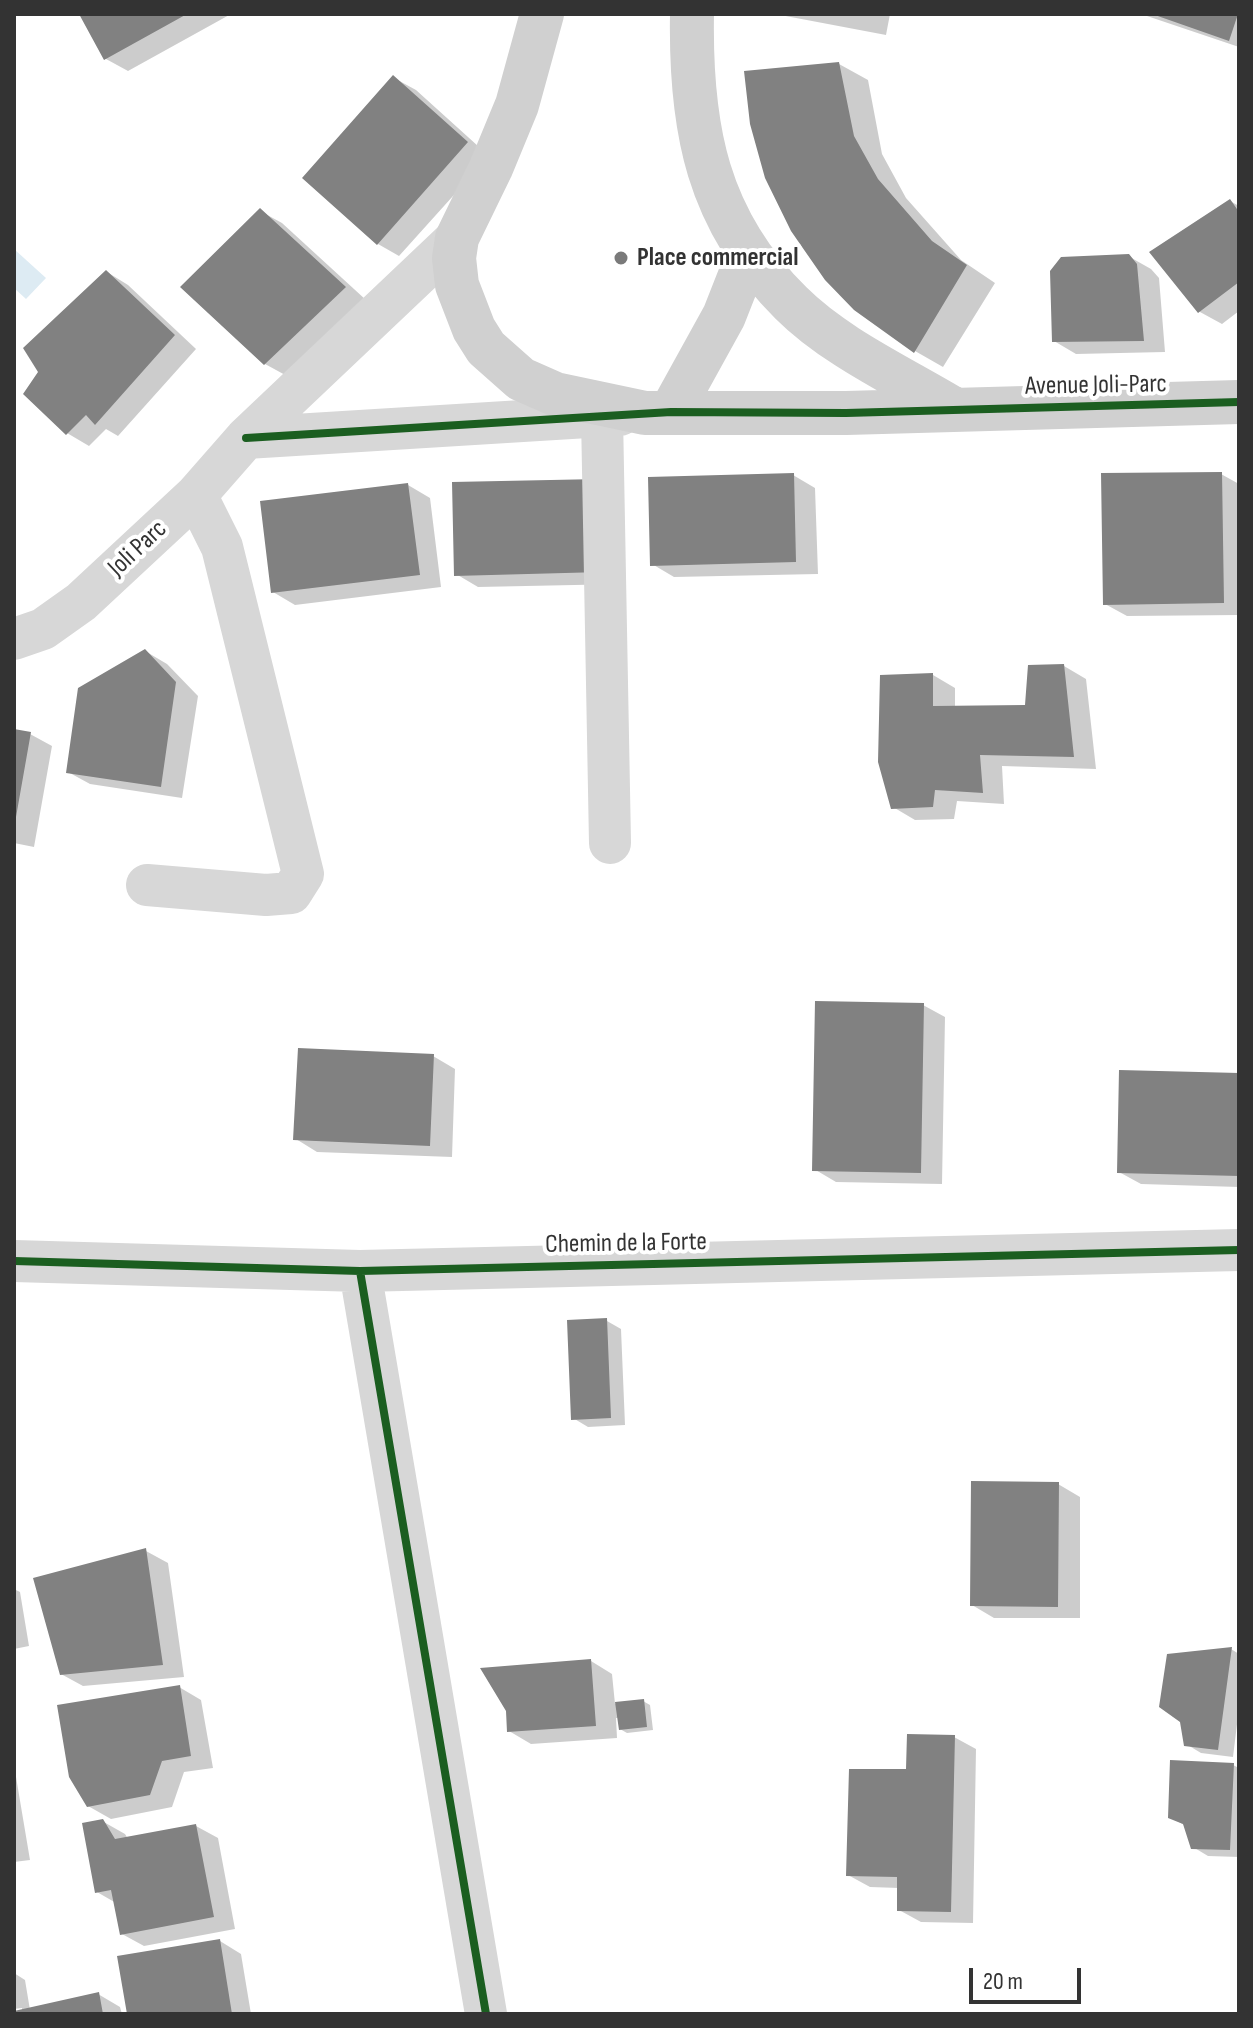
<!DOCTYPE html>
<html>
<head>
<meta charset="utf-8">
<style>
  body { margin:0 }
  #map { position:relative; width:1253px; height:2028px; overflow:hidden; background:#fff; font-family:"Sofia Sans Condensed",sans-serif }
  canvas { display:block }
  .frame { position:absolute; inset:0; border:16px solid #333; pointer-events:none }
  .scale { position:absolute; left:969px; top:1968px; width:112px; height:36px; box-sizing:border-box; border:4px solid #333; border-top:0; padding-left:10px; font-size:24px; line-height:28px; white-space:nowrap; color:#333; -webkit-text-stroke:6px #fff; paint-order:stroke }
</style>
</head>
<body>
<div id="map">
<canvas width="1253" height="2028"></canvas>
<div class="frame"></div>
<div class="scale">20 m</div>
</div>
<script>
const context = document.querySelector('canvas').getContext('2d');
context.lineJoin = 'round';
function paint(path, color) {
  context.fillStyle = color;
  context.fill(path, 'evenodd');
}
function strokePath(path, color, width, dash) {
  context.strokeStyle = color;
  context.lineWidth = width;
  context.lineCap = dash ? 'butt' : 'round';
  context.setLineDash(dash || []);
  context.stroke(path);
}
function write(font, color, halo, rows, align = 'center') {
  context.font = font + ' "Sofia Sans Condensed",sans-serif';
  context.lineWidth = 8;
  context.setLineDash([]);
  context.textBaseline = 'middle';
  context.strokeStyle = halo;
  context.fillStyle = color;
  for (const [text, x, y, turn = 0] of rows) {
    context.save();
    context.translate(x, y);
    context.rotate((+turn || 0) * Math.PI / 180);
    context.textAlign = isNaN(turn) ? turn : align;
    if (halo) context.strokeText(text, 0, 0);
    context.fillText(text, 0, 0);
    context.restore();
  }
}
paint(new Path2D(`
  M14,249L46,278L26,299L14,288Z`), '#ddebf3');
paint(new Path2D(`
  M81,14H231L128,71L106,59Z
  M775,14H890L886,35Z
  M1142,14H1239V47L1147,16Z
  M839,64L868,80L882,154L906,198L961,260L995,283L943,367L915,351L793,230Z
  M394,78L416,90L489,156L399,256L378,244Z
  M1230,201L1239,206V311L1222,324L1200,312L1152,252Z
  M260,211L282,223L366,300L287,376L265,364Z
  M1128,256L1151,269L1159,278L1165,352L1076,354L1054,341Z
  M107,272L128,285L196,349L118,436L106,429L89,446L67,433Z
  M1221,474L1239,484V615L1127,616L1105,604Z
  M793,475L815,488L818,574L674,577L652,564Z
  M454,483L623,584L478,587L456,574Z
  M408,485L430,498L441,587L295,605L273,592Z
  M145,651L167,664L198,696L182,798L90,784L68,772Z
  M1064,666L1086,679L1096,769L1002,766L1004,804L957,801L954,819L915,820L893,807L933,675L955,688V708L1027,707Z
  M14,731L30,734L52,746L34,847L14,843Z
  M923,1005L945,1017L942,1184L836,1182L814,1169Z
  M433,1056L455,1069L452,1157L317,1152L296,1139Z
  M1239,1075V1187L1141,1184L1119,1172Z
  M607,1321L621,1329L625,1425L588,1427L573,1418Z
  M1058,1484L1080,1497V1618H994L972,1605Z
  M146,1551L168,1563L184,1677L83,1686L61,1674Z
  M14,1589L20,1592L29,1646L14,1649Z
  M1231,1649L1239,1654V1708L1233,1757L1201,1753L1186,1744Z
  M591,1661L612,1674L615,1704L643,1701L650,1705L653,1730L627,1733L620,1729L619,1718H616L617,1738L531,1744L509,1731L508,1710Z
  M179,1687L201,1700L213,1768L184,1772L172,1807L111,1819L88,1806Z
  M954,1737L976,1749L973,1923L921,1922L899,1910V1888L870,1887L848,1875L908,1772Z
  M14,1765L30,1860L14,1862Z
  M1233,1765L1239,1768V1857L1208,1856L1193,1847L1186,1826L1170,1817Z
  M102,1821L125,1834L128,1839L196,1826L218,1838L235,1929L144,1946L122,1934L116,1903L97,1892Z
  M220,1941L241,1954L251,2014H129Z
  M14,1973L25,1980L30,2010L98,1994L120,2007L122,2014H14L22,2012V2008L14,2009Z`), '#0003');
paint(new Path2D(`
  M79,14H187L104,60Z
  M1152,14H1238L1229,41Z
  M839,62L854,136L878,179L932,241L967,265L914,353L854,310L825,280L791,231L765,178L750,124L744,71Z
  M393,75L468,142L377,245L302,178Z
  M1230,199L1239,212V282L1198,313L1149,252Z
  M260,208L346,287L264,365L180,287Z
  M1129,254L1137,264L1144,341L1052,342L1050,271L1061,257Z
  M106,270L175,335L95,425L86,415L66,435L23,394L38,372L23,348Z
  M1222,472L1224,603L1103,605L1101,473Z
  M794,473L796,562L650,566L648,477Z
  M600,479L602,572L454,576L452,482Z
  M408,483L420,575L271,593L260,501Z
  M145,649L176,682L161,787L66,773L78,688Z
  M1064,664L1074,757L980,755L983,793L935,790L933,807L891,809L878,762L880,675L933,673V706L1025,705L1028,665Z
  M14,729L31,732L16,817L14,816Z
  M815,1001L924,1003L921,1173L812,1171Z
  M298,1048L434,1054L430,1146L293,1140Z
  M1119,1070L1239,1073V1176L1117,1173Z
  M607,1318L611,1418L571,1420L567,1320Z
  M971,1481L1059,1482L1058,1607L970,1606Z
  M146,1548L163,1665L60,1675L33,1578Z
  M1232,1647L1218,1750L1184,1746L1180,1722L1159,1707L1167,1654Z
  M591,1659L596,1726L507,1732L506,1711L480,1668Z
  M180,1685L191,1756L162,1761L150,1795L87,1807L69,1777L57,1705Z
  M644,1699L647,1727L619,1730L615,1702Z
  M907,1734L955,1735L951,1912L897,1911V1877L846,1876L849,1769H906Z
  M1170,1760L1234,1763L1230,1850L1191,1849L1183,1824L1168,1818Z
  M103,1819L115,1839L196,1824L214,1917L120,1935L111,1890L95,1893L82,1823Z
  M220,1939L232,2014H127L117,1956Z
  M99,1992L103,2014H14V2011Z`), '#818181');
strokePath(new Path2D(`
  M602,416L610,843
  M246,438L620,415
  M14,639L43,629L81,602L196,495L246,438L457,238
  M147,885L266,895L291,893L303,874L222,547L196,495
  M14,1261L360,1271L1239,1250
  M360,1271L486,2014`), '#d7d7d7', 42);
strokePath(new Path2D(`
  M542,14L517,105L491,168L457,238L454,258L457,285L474,329L486,348L521,379L555,394L645,413H846L1239,402
  M692,14C690,128 707,220 791,303C835,347 901,377 954,409
  M671,412L724,316L748,255`), '#d0d0d0', 44);
strokePath(new Path2D(`
  M246,438L671,412L846,413L1239,402
  M14,1261L360,1271L1239,1250
  M360,1271L486,2014`), '#1b5e20', 8);
for (const [x, y, r, color] of [
  [621,258,8,"#7a7a7a"]
]) {
  const dot = new Path2D();
  dot.arc(x, y, r, 0, 2 * Math.PI);
  context.fillStyle = color;
  context.fill(dot);
  strokePath(dot, '#fff', 3);
}
write('bold 26px', '#333', '#fff', [
  ["Place commercial",637,258]
], 'left');
write('26px', '#333', '#fff', [
  ["Avenue Joli-Parc",1096,386,-1],
  ["Joli Parc",138,549,-43],
  ["Chemin de la Forte",626,1244,-1]
]);
</script>
</body>
</html>
